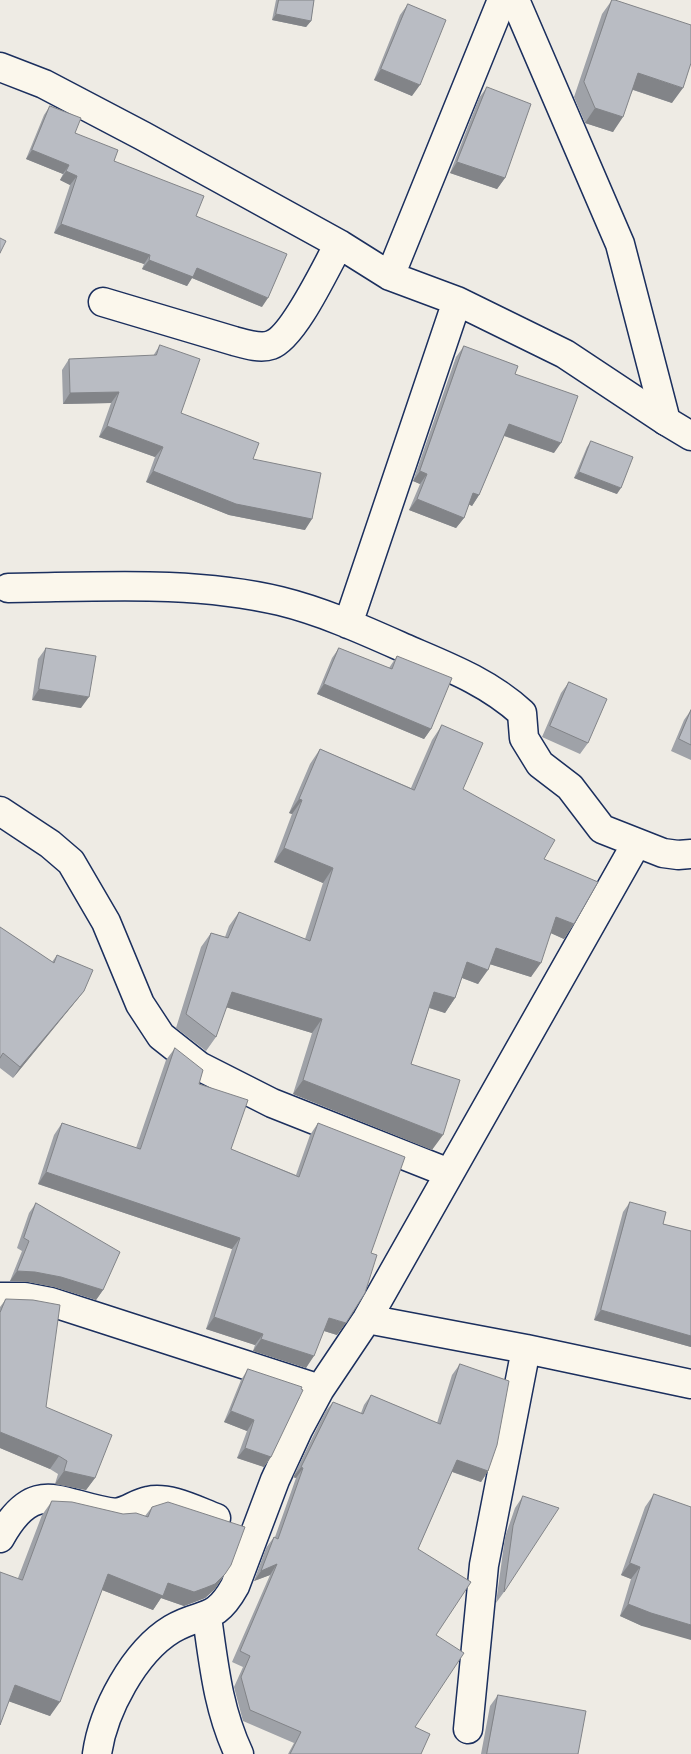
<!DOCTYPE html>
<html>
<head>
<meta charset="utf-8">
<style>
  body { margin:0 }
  canvas { display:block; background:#eeebe4 }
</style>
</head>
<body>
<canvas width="691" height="1754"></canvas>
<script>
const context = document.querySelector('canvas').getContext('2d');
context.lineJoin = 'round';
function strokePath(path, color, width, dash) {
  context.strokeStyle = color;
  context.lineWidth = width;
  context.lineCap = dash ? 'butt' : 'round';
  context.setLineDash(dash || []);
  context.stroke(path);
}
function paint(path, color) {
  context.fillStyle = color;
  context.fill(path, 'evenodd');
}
const minor = new Path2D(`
  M0,67L44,84L143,136L339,244L390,276L457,301L565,354L666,421
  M390,276L502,0
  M103,302L234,341C245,344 260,349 271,345C294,337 326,267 339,244
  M8,588C98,587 192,580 280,601C325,612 368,632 411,651C451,668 489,683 522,713L524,738L540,764L570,787L602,829L663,853L678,855L691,854
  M348,624L457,301
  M0,811L50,844L71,862L106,922L140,1004L161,1036L199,1066L272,1103L449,1173
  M0,1297H25L51,1302L320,1389
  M367,1319L526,1349L691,1384
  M0,1538C36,1473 62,1507 116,1513C128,1511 137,1503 148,1501C169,1496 197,1511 216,1518
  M207,1617C214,1666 218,1709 239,1754
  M468,1729L484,1565L526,1349
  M97,1754C103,1711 134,1652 172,1629C202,1611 214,1624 235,1586L275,1480L298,1430L320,1389L367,1319L636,844`);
const tertiary = new Path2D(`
  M515,0L620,244L666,421L691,436`);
strokePath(minor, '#1b2f5e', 31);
strokePath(tertiary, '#1b2f5e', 31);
strokePath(minor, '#fbf7ec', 28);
strokePath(tertiary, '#fbf7ec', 28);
paint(new Path2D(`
  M276,0H314L311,21L306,27L272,20Z
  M612,0L672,103L633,90L613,132L585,123L574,97L602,14Z
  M408,4L412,96L374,80L400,15Z
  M487,87L505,178L497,189L450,173L479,98Z
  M50,106L75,133L114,161L196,216L262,307L192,278L187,286L142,269L144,264L54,233L70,185L60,180L63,174L26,159L44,115Z
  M160,345L181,413L253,459L305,530L229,515L146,482L155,457L99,437L111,403L63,404L62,370L69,359L153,356Z
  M464,346L515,374L554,453L504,436L479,495L472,506L469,504L464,518L456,528L409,510L420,484L413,481L456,357Z
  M591,441L617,494L574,478L587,447Z
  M46,648L81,708L32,700L38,659Z
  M339,648L389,668L397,656L431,729L424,739L317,694L332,658Z
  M569,682L588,743L580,754L542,737L561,693Z
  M691,710V760L671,751L684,720Z
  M442,725L463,789L544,859L574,924L564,939L551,933L531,977L490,964L478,984L462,978L455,998L445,1013L429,1008L411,1064L432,1150L293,1094L312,1033L226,1007L216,1037L206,1051L176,1028L201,947L211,933L225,937L229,926L239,912L305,939L323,883L274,862L292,814L289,813L310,764L320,749L411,788L432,740Z
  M0,927L52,962L57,955L84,991L76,1001L13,1078L0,1068Z
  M175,1048L199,1084L231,1149L296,1175L310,1135L318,1123L337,1335L324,1331L306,1368L253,1351L255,1345L206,1329L232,1249L38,1184L54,1135L62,1123L136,1148L166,1060Z
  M630,1202L663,1224L691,1231V1347L594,1320L623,1212Z
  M36,1203L103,1290L96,1300L54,1287L28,1282L10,1281L22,1251L17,1248L29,1213Z
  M6,1299L46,1407L95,1478L86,1490L55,1484L58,1474L50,1469L0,1448V1307Z
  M460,1364L488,1471L481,1482L452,1472L418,1549L436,1635L415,1727L421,1754H288L294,1743L243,1721L234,1687L243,1667L232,1662L270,1575L254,1581L266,1548L274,1537H275L296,1478L293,1477L325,1412L333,1402L361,1413L364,1405L371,1395L437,1423L452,1375Z
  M248,1369L271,1457L264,1467L237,1458L247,1431L224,1422L241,1380Z
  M654,1494L642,1626L620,1616L631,1579L621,1575L645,1507Z
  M523,1496L504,1592L496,1603L505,1537L515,1508Z
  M52,1501L123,1514L145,1516L152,1507L225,1574L215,1589L205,1598L184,1606L161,1598L153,1610L102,1590L50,1716L9,1701L18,1578L42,1515Z
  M498,1695L578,1754H481L490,1706Z`), '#9fa2a8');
paint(new Path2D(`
  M276,14L311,21L306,27L272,20Z
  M381,69L420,85L412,96L374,80Z
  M638,73L683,88L672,103L628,88Z
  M595,108L623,117L613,132L585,123Z
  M32,150L69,165L63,174L26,159Z
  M457,162L505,178L497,189L450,173Z
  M66,171L77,176L70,185L60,180Z
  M61,224L150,255L144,264L54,233Z
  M149,260L197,268L268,298L262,307L192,278L187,286L142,269Z
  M119,392L111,403L63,404L70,393Z
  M509,424L561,443L554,453L502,435Z
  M107,426L163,447L155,457L99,437Z
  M153,471L312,519L305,530L229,515L146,482Z
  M420,471L427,474L420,484L413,481Z
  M579,472L621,488L617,494L574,478Z
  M473,493L479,495L472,506L466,503Z
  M417,499L464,518L456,528L409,510Z
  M324,684L431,729L424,739L317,694Z
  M39,689L89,697L81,708L32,700Z
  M299,799L302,800L292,814L289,813Z
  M284,848L333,868L323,883L274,862Z
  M556,917L574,924L564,939L546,931Z
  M496,948L541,963L531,977L486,963Z
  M467,962L488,970L478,984L457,976Z
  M84,991L76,1001L13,1078L20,1067Z
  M232,992L322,1019L312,1033L222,1006Z
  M434,992L455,998L445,1013L424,1006Z
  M303,1080L443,1135L432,1150L293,1094Z
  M46,1172L240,1238L232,1249L38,1184Z
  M17,1271L35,1272L61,1277L103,1290L96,1300L54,1287L28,1282L10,1281Z
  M601,1310L691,1336V1347L594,1320Z
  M214,1317L263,1334L255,1345L206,1329Z
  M329,1318L346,1323L337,1335L321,1330Z
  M261,1339L314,1356L306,1368L253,1351Z
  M231,1411L254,1420L247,1431L224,1422Z
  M0,1432L59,1456L50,1469L0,1448Z
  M245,1448L271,1457L264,1467L237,1458Z
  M457,1460L488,1471L481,1482L450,1471Z
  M301,1467L303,1468L296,1478L293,1477Z
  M64,1471L95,1478L86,1490L55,1484Z
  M630,1563L640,1567L631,1579L621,1575Z
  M277,1564L270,1575L254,1581L261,1571Z
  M108,1574L168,1583L225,1574L215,1589L205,1598L184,1606L161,1598L153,1610L97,1588Z
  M628,1604L691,1625V1640L642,1626L620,1616Z
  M15,1685L60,1702L50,1716L5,1700Z`), '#828488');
const building = new Path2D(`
  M279,0H314L311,21L276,14Z
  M612,0H615L691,25V63L683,88L638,73L623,117L595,108L584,82Z
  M408,4L446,20L420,85L381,69Z
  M487,87L531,104L505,178L457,162Z
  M50,106L81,118L75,133L118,150L114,161L204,196L196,216L287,254L268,298L197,268L193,277L149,260L150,255L61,224L77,176L66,171L69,165L32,150Z
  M0,238L6,241L0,253Z
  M160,345L200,359L181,413L259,443L253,459L321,473L312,519L236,504L153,471L163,447L107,426L119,392L70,393L69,359L156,355Z
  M464,346L518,366L515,374L578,396L561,443L509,424L479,495L473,493L464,518L417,499L427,474L420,471Z
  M591,441L633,457L621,488L579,472Z
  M46,648L96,656L89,697L39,689Z
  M339,648L392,669L397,656L452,678L431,729L324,684Z
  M569,682L607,699L588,743L550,726Z
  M691,710V745L679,739Z
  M442,725L483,743L463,789L555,840L544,859L598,882L574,924L556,917L541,963L496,948L488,970L467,962L455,998L434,992L411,1064L460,1080L443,1135L303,1080L322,1019L232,992L216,1037L186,1014L211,933L228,938L239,912L310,941L333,868L284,848L302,800L299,799L320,749L414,790Z
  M0,927L54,963L57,955L93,970L84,991L20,1067L3,1053L0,1058Z
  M175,1048L203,1070L199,1084L248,1100L231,1149L299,1177L318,1123L405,1157L371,1253L377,1255L365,1293L346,1323L329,1318L314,1356L261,1339L263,1334L214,1317L240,1238L46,1172L62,1123L140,1149Z
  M630,1202L666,1212L663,1224L691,1231V1336L601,1310Z
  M36,1203L120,1252L103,1290L61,1277L35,1272L17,1271L29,1241L24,1238Z
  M6,1299L33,1300L60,1305L46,1407L112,1435L95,1478L64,1471L67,1461L59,1456L0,1432V1313Z
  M460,1364L509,1381L497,1445L488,1471L457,1460L418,1549L471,1582L436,1635L464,1653L415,1727L430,1734L421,1754H290L301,1732L250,1710L241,1677L250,1656L240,1651L277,1564L261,1571L274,1537L278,1539L303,1468L301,1467L333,1402L363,1414L371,1395L440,1424Z
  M248,1369L302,1387L301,1389L303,1390L271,1457L245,1448L254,1420L231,1411Z
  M654,1494L691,1507V1625L651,1613L628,1604L640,1567L630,1563Z
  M523,1496L559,1508L504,1592L513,1526Z
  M52,1501L72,1502L123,1514L136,1513L148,1517L152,1507L168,1502L245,1527L231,1565L225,1574L215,1584L205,1588L194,1592L168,1583L163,1596L108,1574L60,1702L15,1685L0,1725V1572L22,1580Z
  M498,1695L586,1711L578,1754H487Z`);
paint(building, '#b9bcc3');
strokePath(building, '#828488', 1);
</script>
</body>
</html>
